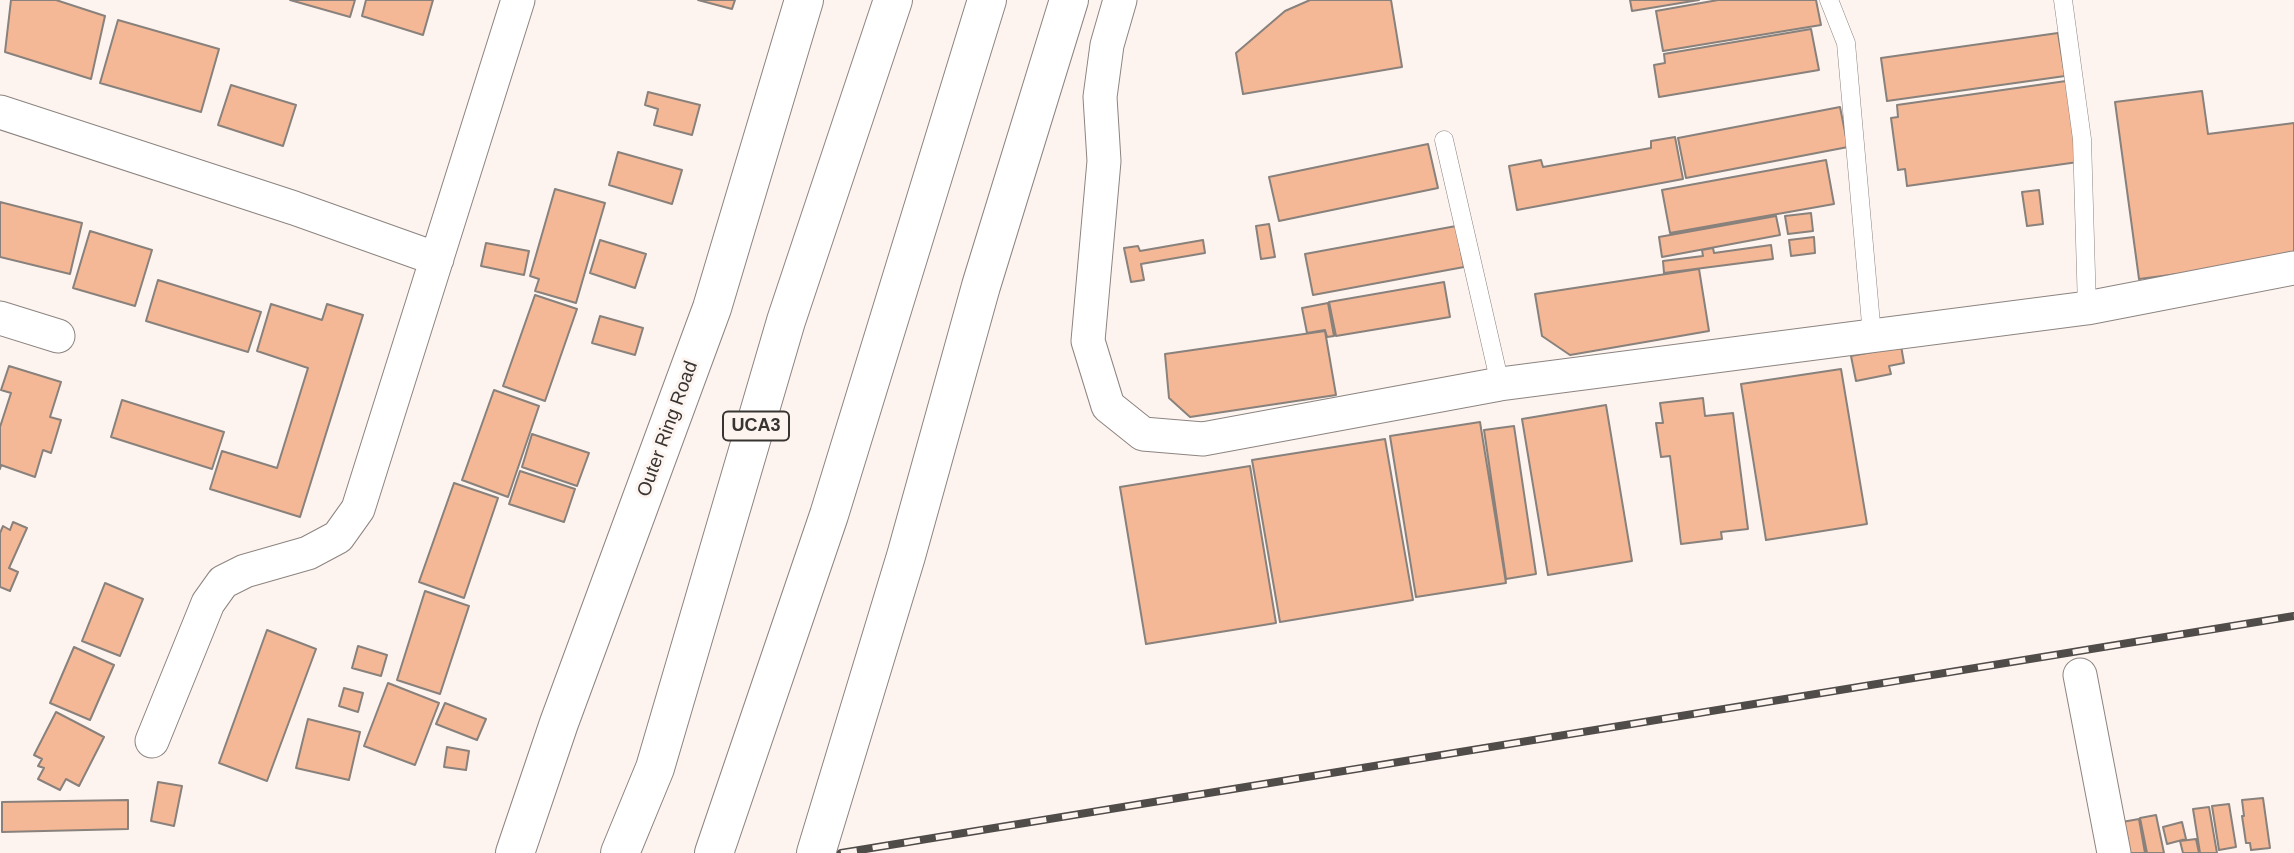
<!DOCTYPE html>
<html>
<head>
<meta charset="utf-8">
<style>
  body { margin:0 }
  canvas { display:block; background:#fdf4ef }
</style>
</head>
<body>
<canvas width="2294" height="853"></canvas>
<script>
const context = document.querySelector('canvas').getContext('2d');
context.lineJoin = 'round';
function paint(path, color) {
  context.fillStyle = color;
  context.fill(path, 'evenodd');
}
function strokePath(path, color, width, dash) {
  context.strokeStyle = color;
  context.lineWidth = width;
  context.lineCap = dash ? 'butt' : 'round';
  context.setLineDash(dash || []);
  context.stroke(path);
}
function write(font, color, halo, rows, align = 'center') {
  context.font = font + ' Arial,sans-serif';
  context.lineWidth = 6;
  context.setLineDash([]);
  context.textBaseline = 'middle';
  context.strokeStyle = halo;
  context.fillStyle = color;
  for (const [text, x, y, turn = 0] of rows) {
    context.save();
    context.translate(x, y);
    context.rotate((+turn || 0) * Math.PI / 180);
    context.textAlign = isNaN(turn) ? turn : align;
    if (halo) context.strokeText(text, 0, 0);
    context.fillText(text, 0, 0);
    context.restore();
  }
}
const building = new Path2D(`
  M11,0H56L105,16L91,79L5,52Z
  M290,0H355L350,17Z
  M366,0H433L423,35L362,16Z
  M698,0H735L732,9Z
  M1310,0H1391L1402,67L1243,94L1236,53L1285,11Z
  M1630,0H1699L1632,11Z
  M1718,0H1816L1821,25L1663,51L1656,11Z
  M118,20L219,49L201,112L100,83Z
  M1811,29L1819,70L1659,97L1654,65L1665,63L1664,54Z
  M2058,33L2065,76L1887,101L1881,58Z
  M2066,81L2078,162L1907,186L1905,169L1898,170L1891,118L1898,117L1897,105Z
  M231,85L296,105L283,146L218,125Z
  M2202,91L2208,134L2294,123V259L2139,279L2115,102Z
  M648,92L700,105L692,135L654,125L658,109L645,105Z
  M1840,107L1848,147L1686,178L1678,138Z
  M1675,137L1683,179L1517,210L1509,166L1541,160L1543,167L1651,148V141Z
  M1428,144L1438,188L1279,221L1269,177Z
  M618,152L682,170L672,204L609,185Z
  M1826,160L1834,204L1670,233L1662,190Z
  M555,189L605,203L576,303L535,291L539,279L530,276Z
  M2039,190L2043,224L2027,226L2022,192Z
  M0,202L82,223L70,274L0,257Z
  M1811,213L1813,231L1788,234L1785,216Z
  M1776,216L1780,235L1662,257L1659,237Z
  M1269,224L1275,257L1261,259L1256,226Z
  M1456,226L1464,267L1313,295L1305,254Z
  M90,231L152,250L135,306L73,288Z
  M1814,237L1815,253L1791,256L1789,240Z
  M600,240L646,254L635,288L590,273Z
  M1203,240L1205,253L1141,264L1144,280L1131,282L1124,248L1138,246L1140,251Z
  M486,243L529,251L524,275L481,266Z
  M1771,245L1773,259L1664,273L1663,261L1703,256L1702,250L1713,248L1714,253Z
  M1699,269L1709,331L1570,355L1542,336L1535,294Z
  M158,280L261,312L248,352L146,321Z
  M1444,282L1450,317L1336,336L1329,302Z
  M535,295L577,309L545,401L503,386Z
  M1328,303L1334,336L1327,337L1325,330L1307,333L1302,308Z
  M271,304L322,320L327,304L363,315L300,517L210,489L222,451L277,468L308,368L257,351Z
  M600,316L643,328L635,355L592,343Z
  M1325,331L1336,395L1190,417L1169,398L1165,354Z
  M1900,340L1904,363L1889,366L1891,374L1856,381L1851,356L1888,349Z
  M9,366L61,382L50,417L61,420L51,453L43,450L35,477L1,465L0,469V427L11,393L1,390Z
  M1841,369L1867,524L1766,540L1741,384Z
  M494,390L539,406L508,497L462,480Z
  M1703,398L1705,416L1733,413L1748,529L1721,532L1722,539L1681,544L1670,456L1661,457L1656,423H1663L1660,403Z
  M122,400L224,432L212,469L111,437Z
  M1606,405L1632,561L1548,575L1522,419Z
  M1480,422L1506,583L1416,597L1390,436Z
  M1514,426L1536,574L1506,579L1484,430Z
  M532,434L589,453L577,486L522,467Z
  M1385,439L1413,600L1280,622L1252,460Z
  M1250,466L1276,623L1146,644L1120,487Z
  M520,471L575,489L564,522L509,504Z
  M454,483L498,498L464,598L419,582Z
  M13,522L27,528L9,568L18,572L10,591L0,587V533L3,526L10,530Z
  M105,583L143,599L120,656L82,641Z
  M425,591L469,606L440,694L397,680Z
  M267,630L316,649L267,781L219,763Z
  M358,646L387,655L381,676L352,668Z
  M74,647L114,665L90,720L50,703Z
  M388,683L439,703L415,765L364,746Z
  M344,688L363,693L358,712L339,706Z
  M445,703L486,719L477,740L436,724Z
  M56,712L104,737L79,786L66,779L60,790L38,779L44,768L38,766L42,759L34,755Z
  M308,719L360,732L349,780L296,768Z
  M447,747L469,751L466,770L444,767Z
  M158,782L182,786L174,826L151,821Z
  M2263,798L2270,848L2251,850L2250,843H2246L2242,816H2244L2242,800Z
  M128,800V829L2,832V802Z
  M2229,804L2236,847L2219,850L2212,806Z
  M2209,807L2217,853H2200L2193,809Z
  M2156,815L2164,853H2147L2140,818Z
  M2139,819L2145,853H2128L2122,822Z
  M2182,822L2186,839L2167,844L2163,827Z
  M2196,839L2199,853H2183L2180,841Z`);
paint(building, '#f5b896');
strokePath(building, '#89817c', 2);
const lane = new Path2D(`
  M1829,0L1846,43L1872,335
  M2063,0L2082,139L2087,308
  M1444,140L1500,384`);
const street = new Path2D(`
  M1120,0L1107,45L1100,97L1104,161L1088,341L1108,406L1143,434L1203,439L1500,384L2087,308L2294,268
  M0,112L294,208L437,259
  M0,318L58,336
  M2080,675L2114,853
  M152,741L208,603L223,582L245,571L308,553L338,537L358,509L518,0`);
const secondary = new Path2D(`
  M515,853L559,723L712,308L804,0
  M816,853L906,556L981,286L1069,0`);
const primary = new Path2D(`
  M620,853L655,768L786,321L893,0
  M714,853L829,515L987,0`);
strokePath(lane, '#8c8480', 19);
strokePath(street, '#8c8480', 35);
strokePath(secondary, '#8c8480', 40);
strokePath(primary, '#8c8480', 40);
strokePath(lane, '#fff', 18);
strokePath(street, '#fff', 33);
strokePath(secondary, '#fff', 38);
strokePath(primary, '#fff', 38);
const rail = new Path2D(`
  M841,853L2294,616`);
strokePath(rail, '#504c4a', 8);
strokePath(rail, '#fdf4ef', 5, [16]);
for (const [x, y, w] of [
  [756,426,66]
]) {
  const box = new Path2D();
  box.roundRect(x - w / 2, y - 14.5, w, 29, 5);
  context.fillStyle = '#fdf4ef';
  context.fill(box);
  strokePath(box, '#373432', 2);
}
write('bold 18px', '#373432', null, [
  ["UCA3",756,426]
]);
write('19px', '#373432', '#fdf4ef', [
  ["Outer Ring Road",668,429,-70]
]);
</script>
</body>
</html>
